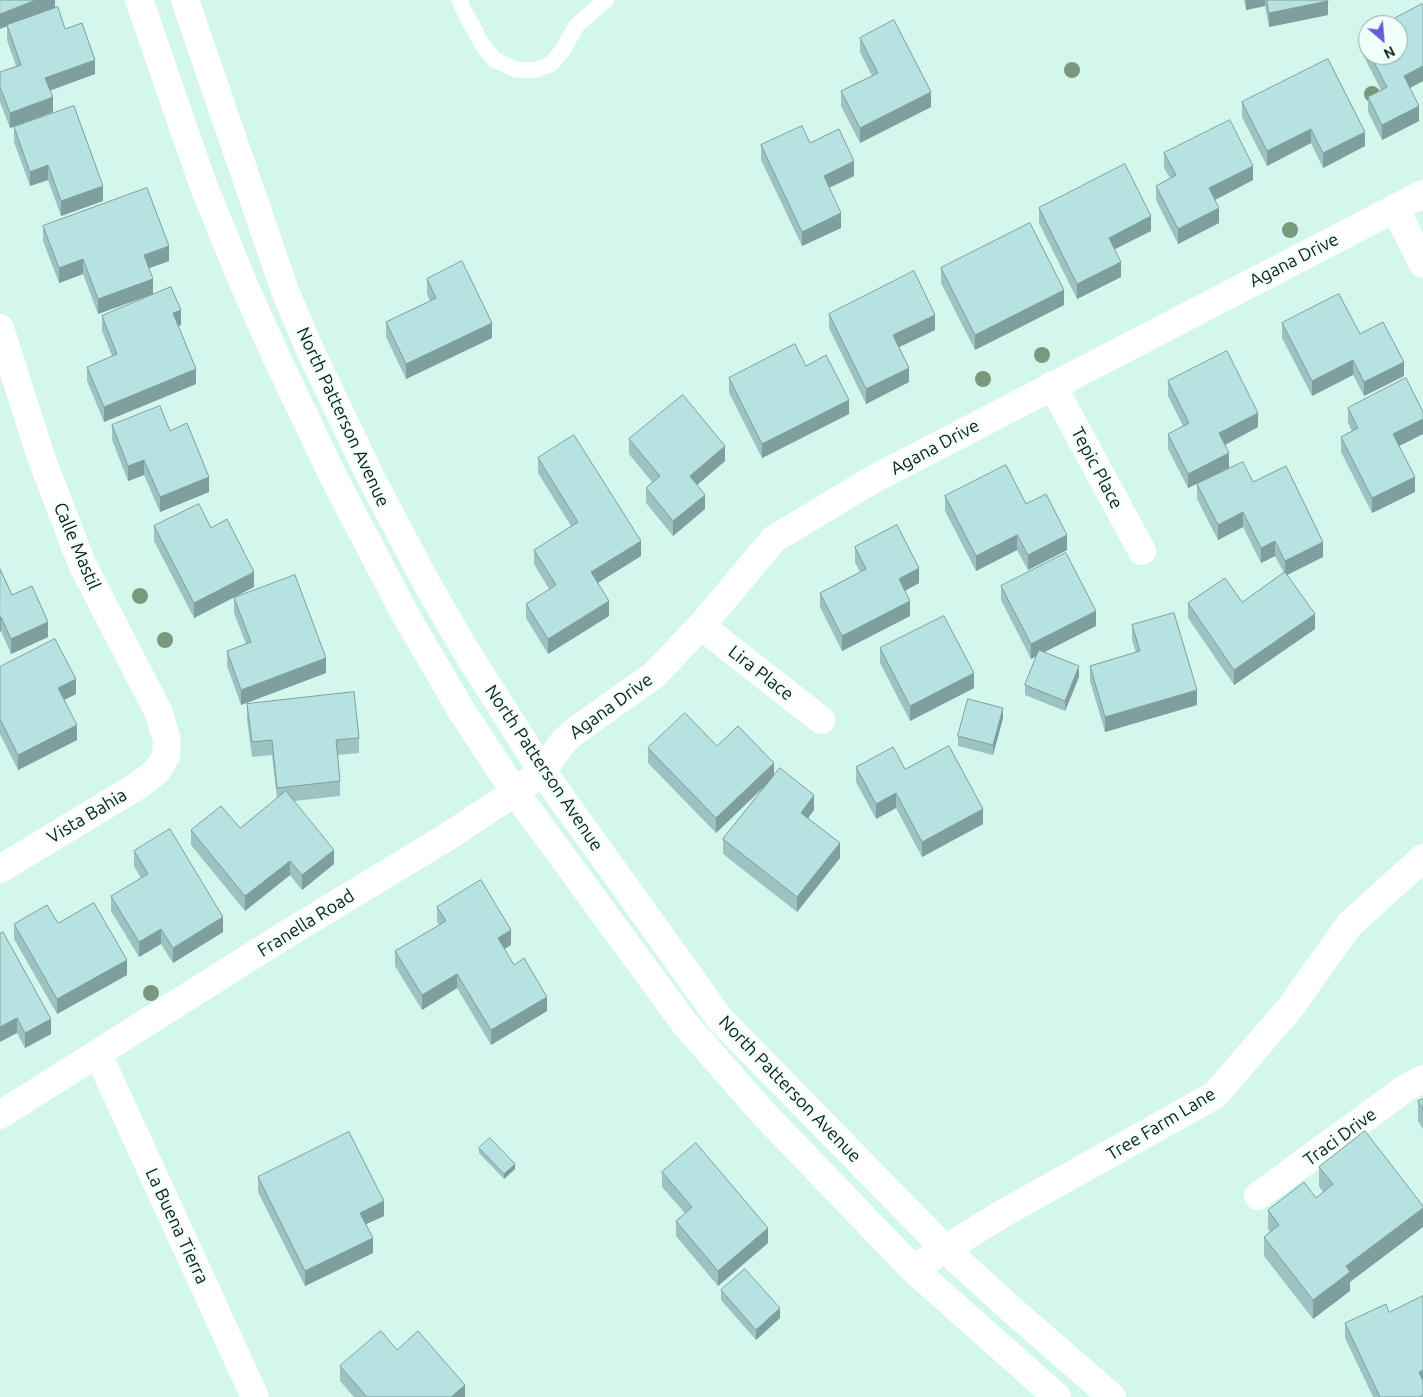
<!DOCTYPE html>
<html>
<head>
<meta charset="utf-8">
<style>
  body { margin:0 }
  #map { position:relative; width:1423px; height:1397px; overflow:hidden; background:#d4f7ed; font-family:Ubuntu,sans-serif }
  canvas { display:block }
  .north { position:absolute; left:1358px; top:15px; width:50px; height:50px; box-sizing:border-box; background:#f1fffb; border:1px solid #97a5a1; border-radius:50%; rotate:153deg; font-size:14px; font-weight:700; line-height:20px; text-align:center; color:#101d1a }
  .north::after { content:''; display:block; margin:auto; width:18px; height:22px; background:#6a5ad4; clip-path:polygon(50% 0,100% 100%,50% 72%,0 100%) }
</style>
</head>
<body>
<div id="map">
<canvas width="1423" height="1397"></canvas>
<div class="north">N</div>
</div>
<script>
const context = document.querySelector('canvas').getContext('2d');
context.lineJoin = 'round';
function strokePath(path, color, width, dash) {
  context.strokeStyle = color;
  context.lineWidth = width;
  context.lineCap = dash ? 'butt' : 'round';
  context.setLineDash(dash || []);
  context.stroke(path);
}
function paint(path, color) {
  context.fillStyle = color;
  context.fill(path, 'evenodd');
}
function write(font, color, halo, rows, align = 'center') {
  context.font = font + ' Ubuntu,sans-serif';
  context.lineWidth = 4.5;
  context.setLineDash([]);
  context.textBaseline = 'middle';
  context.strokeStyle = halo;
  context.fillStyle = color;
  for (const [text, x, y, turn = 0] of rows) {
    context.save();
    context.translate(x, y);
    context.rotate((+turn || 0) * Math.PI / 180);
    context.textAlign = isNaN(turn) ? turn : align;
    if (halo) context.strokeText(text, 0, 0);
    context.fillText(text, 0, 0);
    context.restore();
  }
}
strokePath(new Path2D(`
  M460,0L463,9L483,46L495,60L517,70H535L551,64L562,51L577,25L606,0`), '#fff', 16);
strokePath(new Path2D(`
  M1395,208L1423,264
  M0,328L41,457L82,564L159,713L167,741L166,756L157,771L139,785L0,869
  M1052,385L1142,551
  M701,626L821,720
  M98,1054L255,1397
  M0,1115L282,937L447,837L515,792L542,771L563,742L574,732L654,675L701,626L774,539L872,480L1423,194
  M1258,1196L1406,1088L1423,1079
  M913,1269L1002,1214L1215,1095L1290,1008L1349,925L1423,858`), '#fff', 28);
strokePath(new Path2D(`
  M139,0L204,187L244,285L279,363L335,480L405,614L461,710L515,792L685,1024L764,1114L913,1269L1057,1397
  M185,0L285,291L310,350L371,478L426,582L466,651L542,771L720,1019L945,1249L1011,1309L1112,1397`), '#fff', 28);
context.fillStyle = '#7a987b';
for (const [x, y] of [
  [1072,70],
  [1372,94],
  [1290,230],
  [1042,355],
  [983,379],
  [140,596],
  [165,640],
  [151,993]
]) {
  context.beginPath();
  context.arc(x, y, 8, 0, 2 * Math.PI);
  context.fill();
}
paint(new Path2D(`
  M55,0V8L65,29L95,74L50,91L53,112L10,128L0,102V72L16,66L7,40V26L0,29Z
  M1244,0H1328V15L1269,27L1265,6L1246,10Z
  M1368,32V55H1398L1423,81L1410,88L1419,121L1382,140L1368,112V97L1381,90L1361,51V36Z
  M860,38L931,107L860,143L841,106V91L872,76L860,52Z
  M1242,102L1365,146L1323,168L1311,143L1267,166L1242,117Z
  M14,127L103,201L61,216L48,180L30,186L14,142Z
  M810,143L854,176L829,188L841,228L802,246L761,160V145Z
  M1164,153L1253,180L1215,200L1219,223L1178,244L1156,200V186L1170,178L1164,168Z
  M1039,208L1151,231L1115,249L1121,277L1077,299L1039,223Z
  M43,226L169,261L149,268L153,294L98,314L83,274L59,283L43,241Z
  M941,268L1064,305L975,350L941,283Z
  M427,279L492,338L406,379L386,337V322L430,301L427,294Z
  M829,314L935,330L899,347L909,382L866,404L829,328Z
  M102,316L181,325L178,326L196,384L104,422L87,381V367L112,356L102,331Z
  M1282,323L1360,334L1404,376L1364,396L1353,375L1312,396L1282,338Z
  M806,366L849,414L762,458L729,393V378Z
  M1168,381L1258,427L1225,445L1229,468L1188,488L1168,449V434L1183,426L1168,396Z
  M1348,408L1423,412V434L1399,446L1415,492L1372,513L1341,452V437L1352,431L1348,423Z
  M112,425L170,431L209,492L160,512L144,475L128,481L112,440Z
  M629,439L725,461L697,485L705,509L673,536L646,503V488L652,482L629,454Z
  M538,458L641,556L598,583L609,616L548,654L526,618V604L549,589L534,564V550L571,526L538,473Z
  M1253,482L1323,557L1287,575L1315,629L1234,685L1188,618V603L1242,602L1284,573L1275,556L1261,563L1243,527L1218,540L1197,499V484Z
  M945,496L1026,504L1067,550L1028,570L1017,550L976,571L945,511Z
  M154,526L211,528L254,587L194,618L154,541Z
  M855,547L919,583L905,591L910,616L842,651L820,607V593L860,572L855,562Z
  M0,569L12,595L48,637L11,654L1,631Z
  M1001,586L1096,626L1044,652L1079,677L1065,711L1025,695V685L1037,656L1031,659L1001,600Z
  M234,598L326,673L241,705L227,666V651L246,644L234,613Z
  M1132,625L1197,705L1105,732L1090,681V666L1136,653L1132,640Z
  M880,648L974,688L910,721L880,663Z
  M0,667L76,694L64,700L77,740L18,770L0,734Z
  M247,704L359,738V753L338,755L340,781V796L294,801L334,864L302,890L290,875L245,911L191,845V830L240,828L277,799L272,755L252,757L247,719Z
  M1003,718L993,755L958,746V736Z
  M717,746L774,775L814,810L808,818L840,858L797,912L723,854V839L766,785L716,833L648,763V748Z
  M856,767L905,769L983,824L922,857L896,808L876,819L856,782Z
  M134,851L223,932L173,963L161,944L139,957L111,911V896L141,878L134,866Z
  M437,907L511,945L504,949L514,965L547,1011L491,1045L457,988L422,1010L395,966V951L439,925L437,922Z
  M14,924L127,975L57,1014L14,939Z
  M0,934L51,1034L25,1048L17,1033Z
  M1423,1099V1129L1418,1121V1101Z
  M1365,1131L1350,1282V1291L1313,1319L1264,1256V1237L1270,1232L1268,1229V1210L1316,1198L1323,1192L1319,1186V1167Z
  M479,1148L515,1169L504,1179L479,1153Z
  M662,1172L768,1243L718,1286L676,1236V1221L685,1213L662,1187Z
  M258,1177L384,1216L366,1224L373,1253L305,1286L258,1192Z
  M721,1290L780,1318L756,1340L721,1300Z
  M1389,1312L1423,1397H1373L1345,1338V1323Z
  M397,1350L465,1397H354L340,1381V1366Z`), '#9dc2c2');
paint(new Path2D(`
  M36,0H55V8L0,29V14Z
  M1246,0H1265V6L1246,10Z
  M1328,1V15L1269,27V13Z
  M95,60V74L45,92V78Z
  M1423,66V81L1404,91V76Z
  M931,92V107L860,143V128Z
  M53,97V112L10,128V113Z
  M1419,106V121L1382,140V125Z
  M1311,129V143L1267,166V151Z
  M1365,132V146L1323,168V153Z
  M854,161V176L824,190V176Z
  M48,165V180L30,186V172Z
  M1253,166V180L1209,203V188Z
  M103,186V201L61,216V201Z
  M1219,208V223L1178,244V229Z
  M841,213V228L802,246V232Z
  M1151,216V231L1109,252V238Z
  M169,246V261L144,270V255Z
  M83,259V274L59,283V268Z
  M1121,262V277L1077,299V284Z
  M153,279V294L98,314V299Z
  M1064,290V305L975,350V335Z
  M181,310V325L173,328V313Z
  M935,315V330L893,350V335Z
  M492,323V338L406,379V364Z
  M1353,360V375L1312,396V381Z
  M1404,362V376L1364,396V382Z
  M909,368V382L866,404V389Z
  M196,369V384L104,422V407Z
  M849,400V414L762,458V444Z
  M1258,413V427L1219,448V433Z
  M1423,419V434L1393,449V434Z
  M725,446V461L690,491V476Z
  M1229,453V468L1188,488V474Z
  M144,460V475L128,481V466Z
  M209,477V492L160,512V497Z
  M1415,477V492L1372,513V498Z
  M705,495V509L673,536V521Z
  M1243,512V527L1218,540V525Z
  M1017,535V550L976,571V556Z
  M1067,535V550L1028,570V555Z
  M641,541V556L591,587V572Z
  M1275,541V556L1261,563V548Z
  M1323,542V557L1285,576V561Z
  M919,568V583L899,594V579Z
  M254,572V587L194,618V603Z
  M609,601V616L548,654V639Z
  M910,601V616L842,651V636Z
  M1096,611V626L1031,659V644Z
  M1315,614V629L1234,685V670Z
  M0,617H1V631L0,632Z
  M48,622V637L11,654V639Z
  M326,658V673L241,705V690Z
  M1079,666V677L1065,711V701Z
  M974,673V688L910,721V706Z
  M76,679V694L58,703V688Z
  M1197,690V705L1105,732V717Z
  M1003,708V718L993,755V745Z
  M77,725V740L18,770V755Z
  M774,763V777L716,833V818Z
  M896,793V808L876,819V804Z
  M814,795V810L801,828V813Z
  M983,809V824L922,857V842Z
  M840,843V858L797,912V897Z
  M334,850V864L302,890V875Z
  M290,861V875L245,911V896Z
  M223,917V932L173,963V948Z
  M161,929V944L139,957V942Z
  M511,930V945L498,953V938Z
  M127,960V975L57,1014V999Z
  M457,974V988L422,1010V995Z
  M547,997V1011L491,1045V1030Z
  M17,1018V1033L0,1042V1027Z
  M51,1019V1034L25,1048V1033Z
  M515,1164V1169L504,1179V1174Z
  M384,1201V1216L360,1227V1213Z
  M1423,1208V1227L1350,1282V1291L1313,1319V1300L1346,1266Z
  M768,1228V1243L718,1286V1271Z
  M373,1238V1253L305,1286V1271Z
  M780,1308V1318L756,1340V1330Z
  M1423,1370V1385L1419,1372Z
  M465,1385V1397H451Z`), '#7f9e9e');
const building = new Path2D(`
  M0,0H36L0,14Z
  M1267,0H1328V1L1269,13Z
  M1422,4L1423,6V66L1404,76L1419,106L1382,125L1368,97L1387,87L1370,55H1398V25H1382Z
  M58,7L65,29L82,23L95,60L45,78L53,97L10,113L0,87V72L21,65L7,25Z
  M894,20L931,92L860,128L841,91L878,73L860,38Z
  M1368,32V50L1361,36Z
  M1328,59L1365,132L1323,153L1311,129L1267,151L1242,102Z
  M74,106L103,186L61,201L48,165L30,172L14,127Z
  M1230,120L1253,166L1209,188L1219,208L1178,229L1156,186L1176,175L1164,153Z
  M802,126L810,143L839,129L854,161L824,176L841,213L802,232L761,145Z
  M1125,164L1151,216L1109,238L1121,262L1077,284L1039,208Z
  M147,188L169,246L144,255L153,279L98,299L83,259L59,268L43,226Z
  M1030,223L1064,290L975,335L941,268Z
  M462,261L492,323L406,364L386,322L436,298L427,279Z
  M914,271L935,315L893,335L909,368L866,389L829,314Z
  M171,287L181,310L173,313L196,369L104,407L87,367L117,354L102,316Z
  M1339,294L1360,334L1383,322L1404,362L1364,382L1353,360L1312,381L1282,323Z
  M795,344L806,366L826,355L849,400L762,444L729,378Z
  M1227,351L1258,413L1219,433L1229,453L1188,474L1168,434L1189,423L1168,381Z
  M1406,378L1423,412V419L1393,434L1415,477L1372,498L1341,437L1358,428L1348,408Z
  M683,395L725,446L690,476L705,495L673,521L646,488L660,476L629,439Z
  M160,406L170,431L187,423L209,477L160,497L144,460L128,466L112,425Z
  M574,435L641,541L591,572L609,601L548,639L526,604L556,585L534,550L578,522L538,458Z
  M1243,462L1253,482L1286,466L1323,542L1285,561L1275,541L1261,548L1243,512L1218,525L1197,484Z
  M1006,465L1026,504L1046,494L1067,535L1028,555L1017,535L976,556L945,496Z
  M199,504L211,528L227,519L254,572L194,603L154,526Z
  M897,525L919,568L899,579L910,601L842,636L820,593L866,569L855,547Z
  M1066,553L1096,611L1031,644L1001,586Z
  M0,569L12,595L32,586L48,622L11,639L1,617H0Z
  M1285,572L1315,614L1234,670L1188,603L1225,578L1242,602Z
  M295,575L326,658L241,690L227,651L251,642L234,598Z
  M1174,613L1197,690L1105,717L1090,666L1140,651L1132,625Z
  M944,616L974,673L910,706L880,648Z
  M55,639L76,679L58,688L77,725L18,755L0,719V667Z
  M1039,650L1079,666L1065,701L1025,685Z
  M354,692L359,738L336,740L340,781L277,788L272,740L252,742L247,704Z
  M968,699L1003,708L993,745L958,736Z
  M685,713L717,746L738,726L774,763L716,818L648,748Z
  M949,746L983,809L922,842L896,793L876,804L856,767L893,747L905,769Z
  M780,768L814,795L801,813L840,843L797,897L723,839Z
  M286,791L334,850L302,875L290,861L245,896L191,830L221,806L240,828Z
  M170,829L223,917L173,948L161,929L139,942L111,896L148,874L134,851Z
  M481,880L511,930L498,938L514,965L524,958L547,997L491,1030L457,974L422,995L395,951L446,921L437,907Z
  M94,903L127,960L57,999L14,924L47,905L58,923Z
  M3,932L51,1019L25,1033L17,1018L0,1027V934Z
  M1423,1099V1110L1418,1101Z
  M1365,1131L1423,1206V1208L1346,1266L1350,1272L1313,1300L1264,1237L1279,1225L1268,1210L1304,1182L1316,1198L1333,1184L1319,1167Z
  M349,1132L384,1201L360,1213L373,1238L305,1271L258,1177Z
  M490,1138L515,1164L504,1174L479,1148Z
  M696,1143L768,1228L718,1271L676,1221L692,1207L662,1172Z
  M745,1269L780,1308L756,1330L721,1290Z
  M1423,1296V1370L1419,1372L1423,1381V1395L1419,1397H1380L1345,1323L1386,1304L1389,1312Z
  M381,1331L397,1350L418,1331L465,1385L451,1397H367L340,1366Z`);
paint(building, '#b6e2e2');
strokePath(building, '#7f9e9e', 1);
write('18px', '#101d1a', '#f1fffb', [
  ["Agana Drive",1294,260,-27],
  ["North Patterson Avenue",343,417,65],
  ["Agana Drive",935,447,-28],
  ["Tepic Place",1097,468,62],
  ["Calle Mastil",77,546,67],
  ["Lira Place",761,673,38],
  ["Agana Drive",611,706,-36],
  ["North Patterson Avenue",544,768,56],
  ["Vista Bahia",87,816,-31],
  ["Franella Road",306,923,-32],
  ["North Patterson Avenue",790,1089,46],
  ["Tree Farm Lane",1161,1124,-31],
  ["Traci Drive",1340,1137,-36],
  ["La Buena Tierra",177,1226,65]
]);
</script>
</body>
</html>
